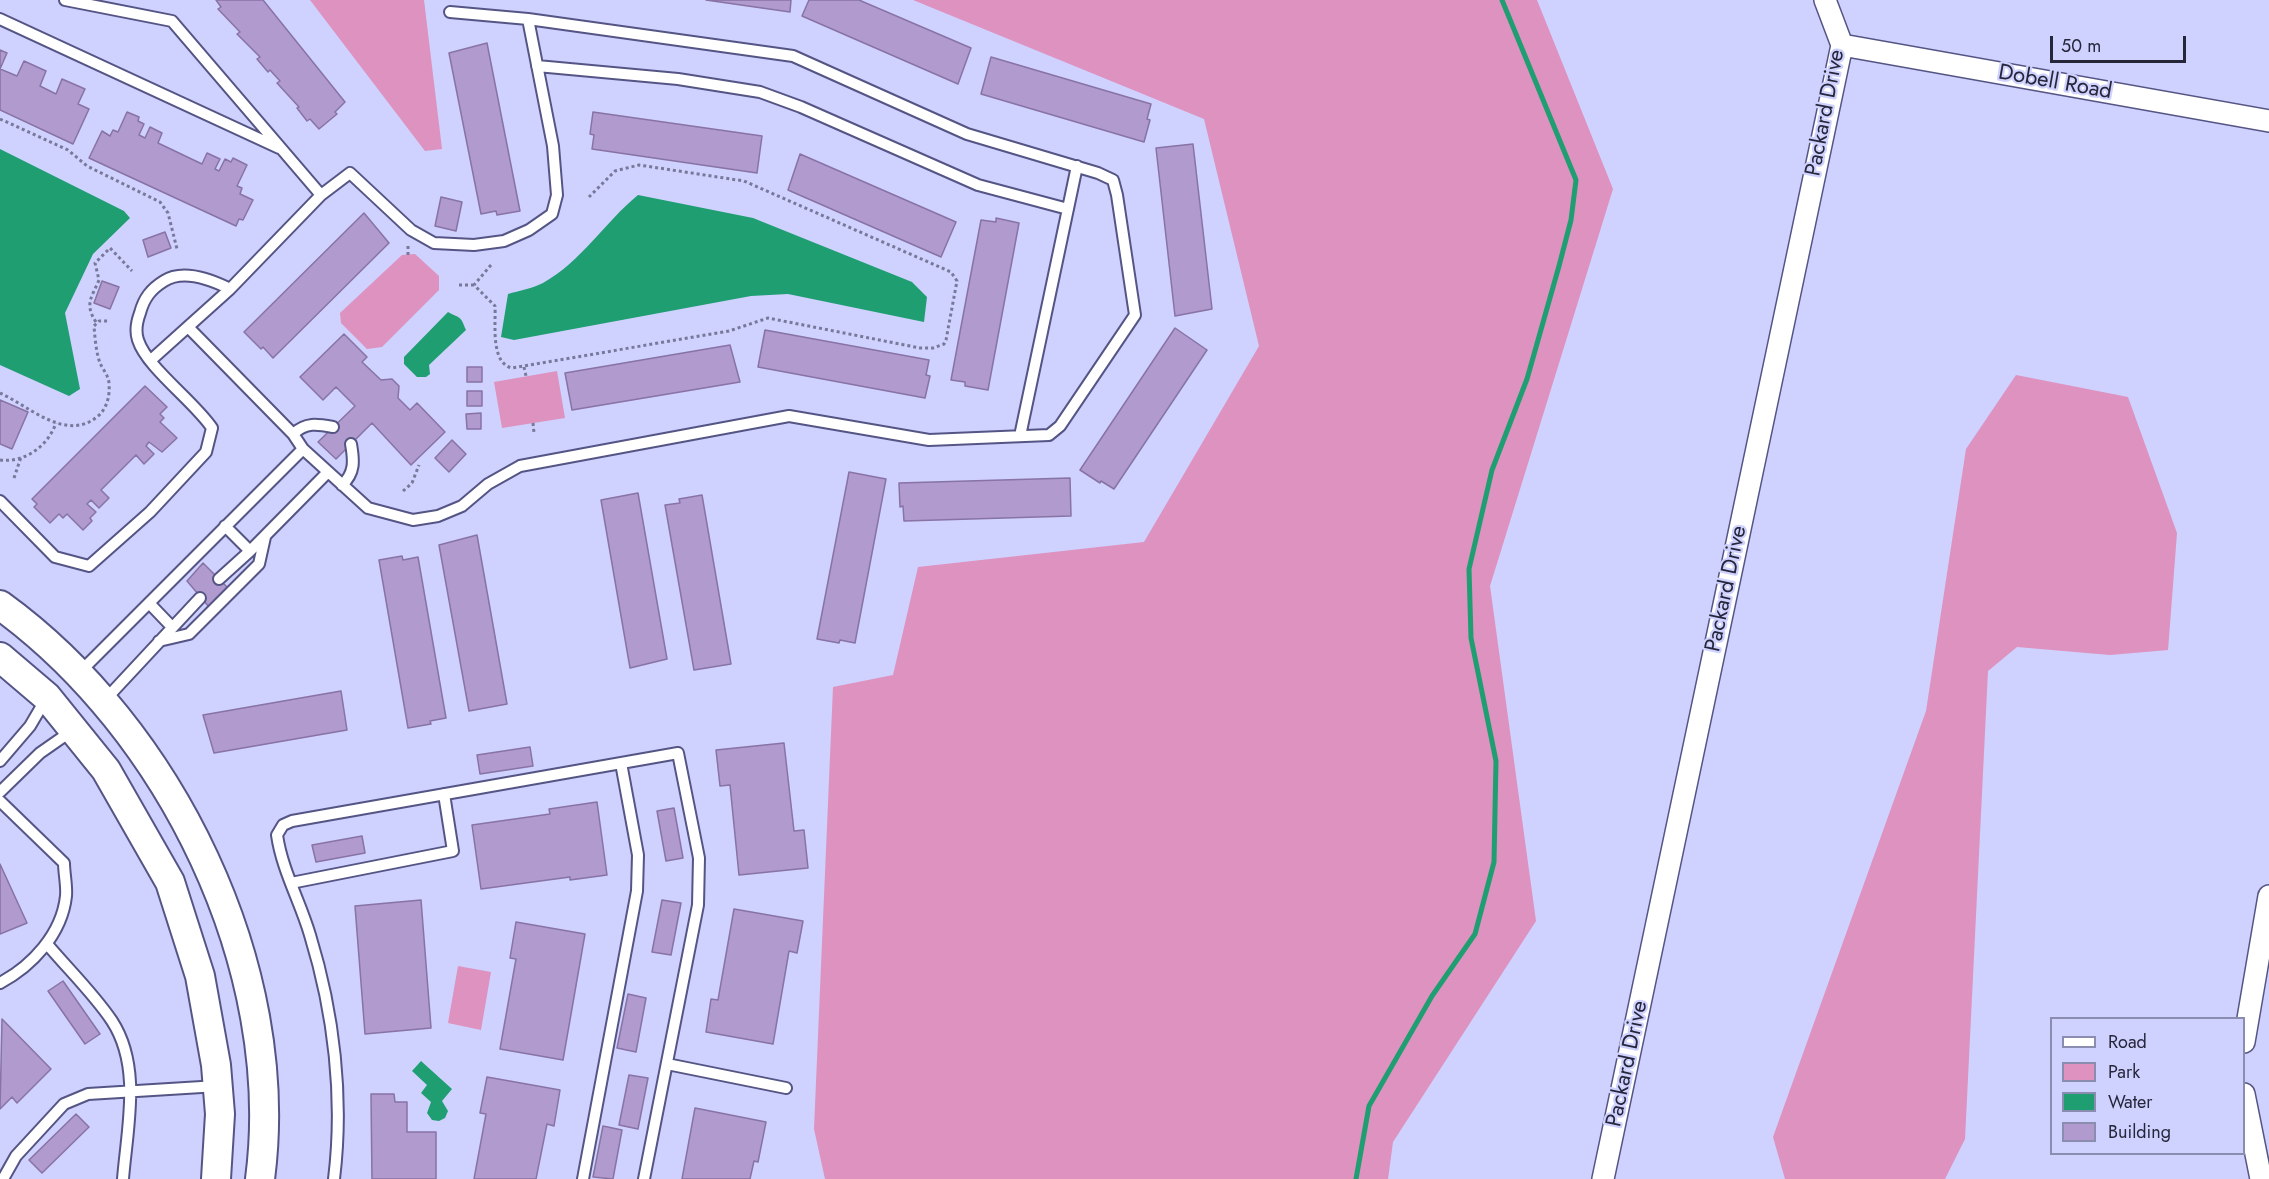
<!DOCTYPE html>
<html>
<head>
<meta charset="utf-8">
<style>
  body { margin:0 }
  #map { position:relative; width:2269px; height:1179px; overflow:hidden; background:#cfd1fe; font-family:Jost,sans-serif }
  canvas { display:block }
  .legend { position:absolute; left:2050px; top:1017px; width:195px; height:138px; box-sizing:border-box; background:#cfd1fe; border:2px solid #8b8db0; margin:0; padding:8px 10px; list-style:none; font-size:18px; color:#26263b }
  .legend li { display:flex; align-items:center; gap:12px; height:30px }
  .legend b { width:30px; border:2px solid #8b8db0 }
  .scale { position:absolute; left:2050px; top:36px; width:136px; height:27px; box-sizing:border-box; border:3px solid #26263b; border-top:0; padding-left:8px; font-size:18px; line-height:21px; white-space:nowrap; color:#26263b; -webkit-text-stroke:4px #cfd1fe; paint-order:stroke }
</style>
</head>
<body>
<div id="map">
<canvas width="2269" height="1179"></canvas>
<ul class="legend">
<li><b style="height:8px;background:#fff"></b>Road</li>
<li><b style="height:16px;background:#dd92bf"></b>Park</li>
<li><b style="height:16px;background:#1f9e71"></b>Water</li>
<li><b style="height:16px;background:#b09ace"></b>Building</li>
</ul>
<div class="scale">50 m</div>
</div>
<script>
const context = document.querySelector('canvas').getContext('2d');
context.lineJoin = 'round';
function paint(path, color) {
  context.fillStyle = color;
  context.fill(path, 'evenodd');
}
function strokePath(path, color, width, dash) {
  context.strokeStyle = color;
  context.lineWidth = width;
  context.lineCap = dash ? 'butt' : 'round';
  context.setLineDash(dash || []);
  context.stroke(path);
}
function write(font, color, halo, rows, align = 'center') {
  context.font = font + ' Jost,sans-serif';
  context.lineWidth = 4.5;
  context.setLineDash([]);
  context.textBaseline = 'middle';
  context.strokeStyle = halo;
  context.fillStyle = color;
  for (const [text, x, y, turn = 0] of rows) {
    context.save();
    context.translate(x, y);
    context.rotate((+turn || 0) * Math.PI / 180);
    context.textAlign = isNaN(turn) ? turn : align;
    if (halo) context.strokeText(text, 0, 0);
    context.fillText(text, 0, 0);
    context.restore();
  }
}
paint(new Path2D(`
  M310,0H424L442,149L425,151Z
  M913,0H1537L1613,189L1490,586L1536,921L1393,1142L1388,1179H825L814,1129L833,687L893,675L918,567L1144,542L1259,346L1204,119Z
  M415,254L439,276V290L382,347L367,349L341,323L340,313L402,255Z
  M557,371L565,418L502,428L494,382Z
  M2016,375L2128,397L2177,533L2168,650L2110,655L2017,647L1988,671L1965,1139L1945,1179H1785L1773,1137L1926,711L1966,449Z
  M458,966L491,972L481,1030L448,1023Z`), '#dd92bf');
paint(new Path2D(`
  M0,149L124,211L130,218L93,254L65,313L80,389L69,396L0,365Z
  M638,195L753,218L912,282L927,297L924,322L788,294L751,296L514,340L501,337L508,294C519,291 533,288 543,283C581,262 605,222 638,195Z
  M448,312C461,319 460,315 466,330L429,365L430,374L426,377H417L404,364V357Z
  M421,1061L452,1089L442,1101L448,1111L445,1118L439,1121L432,1120L427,1113L431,1102L421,1093L427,1085L412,1071Z`), '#1f9e71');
strokePath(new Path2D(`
  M1356,1179L1369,1106L1432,996L1475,934L1494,862L1496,761L1471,638L1469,569L1492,470L1527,379L1559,266L1571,220L1576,180L1502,0`), '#1f9e71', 5);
const building = new Path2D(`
  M216,0H263L345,102L335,112L337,114L319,129L310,119L307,121L297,108L299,107L277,83L280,81L270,70L268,72L257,59L260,57L237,34L240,32L218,9L221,7Z
  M706,0H791L790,12Z
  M809,0H859L971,48L958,84L802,16Z
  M487,43L520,211L497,215L496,211L481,214L449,53Z
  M0,50L7,53L0,69L17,76L24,61L46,71L40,86L56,94L62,79L85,89L78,104L89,109L73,144L0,110Z
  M991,57L1151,104L1147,119L1150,120L1144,142L981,94Z
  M127,112L139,117L138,121L144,124L139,135L145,138L150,127L162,133L158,143L202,164L207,153L220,159L215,169L219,171L225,159L231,162L233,158L247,165L237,186L242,188L240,194L253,200L243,220L239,219L236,226L89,158L102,131L110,136L113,130L118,132Z
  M593,112L762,136L757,173L592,149L594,135L590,134Z
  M1193,144L1212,309L1175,316L1156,148Z
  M800,154L956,222L941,257L788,190Z
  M441,197L462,202L456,231L435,226Z
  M364,213L389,243L273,358L263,347L261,349L244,332Z
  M996,218L1019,223L988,390L965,386V382L951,380L981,220L996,222Z
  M165,232L171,248L148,257L143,240Z
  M102,281L119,287L110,309L94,303Z
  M1175,328L1207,350L1114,489L1101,481L1100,483L1080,470Z
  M765,330L929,360L926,375L930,376L925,398L758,367Z
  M344,334L367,357L362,362L381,380L392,379L399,386L398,398L410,410L417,403L445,432L411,465L372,423L336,459L318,442L355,406L336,387L323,400L300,377Z
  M730,345L740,382L572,410L565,373Z
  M467,367H482V382H467Z
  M145,386L167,407L160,414L164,418L160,422L177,438L162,452L149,442L146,446L154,454L144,464L136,455L101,490L109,498L99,508L91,500L87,504L96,512L90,518L92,521L83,530L67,514L63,518L59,514L50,523L34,507L37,504L32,499Z
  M467,391H482V406H467Z
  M0,400L28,412L12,449L0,444Z
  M481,413V429H467L466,414Z
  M452,440L466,454L449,472L435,458Z
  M849,472L886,479L855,643L840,640L839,643L817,639Z
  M1070,478L1071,516L904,521L903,506L900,507L899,483Z
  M638,493L667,659L630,668L601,500Z
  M702,495L731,664L694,670L665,505L680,503L679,499Z
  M477,535L507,704L469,711L439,545Z
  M402,556L403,560L418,557L446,718L430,721L431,724L408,728L379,560Z
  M203,563L228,588L209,607L187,581Z
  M341,691L347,730L214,753L203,715Z
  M784,743L794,831L804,830L808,868L739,875L730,785L720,786L716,750Z
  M530,747L533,766L480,774L477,755Z
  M597,802L607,875L570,880V877L481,889L472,825L550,814L549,809Z
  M674,808L683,858L666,861L657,811Z
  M362,836L365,853L316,862L312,845Z
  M0,864L27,923L0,934Z
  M421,900L431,1028L365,1034L355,906Z
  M662,900L681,903L671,955L652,952Z
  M734,909L803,921L797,953L789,951L773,1044L706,1032L711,999L718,1000Z
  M516,922L585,934L563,1060L500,1049L516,959L510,958Z
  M63,981L100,1034L85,1044L48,991Z
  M628,994L646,998L636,1052L617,1048Z
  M2,1019L51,1069L17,1103L12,1097L0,1109Z
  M629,1075L648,1078L638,1129L619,1125Z
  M487,1077L560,1090L554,1126L547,1124L536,1179H474L486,1114L480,1113Z
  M371,1094H394L395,1102H407V1132H436V1179H372Z
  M695,1108L766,1122L758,1162L754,1161L750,1179H682Z
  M76,1114L89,1127L42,1173L29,1160Z
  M603,1126L622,1130L613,1179L593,1177Z`);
paint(building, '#b09ace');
strokePath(building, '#8873a5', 1.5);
const lane = new Path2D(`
  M65,0L172,21L321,195
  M0,19L279,148
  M537,66L678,79L760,92L801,107L978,185L1068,209
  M188,327L293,434L303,449L368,508L413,520L438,516L462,506L488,484L520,466L789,416L929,440L1049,435L1060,426L1135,315L1117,195L1113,180L1098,173L967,134L793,56L528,19L450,12
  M151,360L230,289
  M293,434C306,422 317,424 333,427
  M1020,436L1077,166
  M342,485C355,473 354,461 351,444
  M0,501L55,557L89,566L150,512L206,452L212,428C194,401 147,368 138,340C135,331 137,321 140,313C144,298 151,289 164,281C183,269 212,280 230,289L321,195L350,173L411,230L434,243L474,245L504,241L529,230L552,214L557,195L553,146L528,19
  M225,526L250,551
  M219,579L250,551L328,472
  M149,603L172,627
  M159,641L189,634L259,564L265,537
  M79,673L303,449
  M104,701L200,598
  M0,761L30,726L47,697
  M0,792L40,753L73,730
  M0,801L64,863C64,873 67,886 66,896C62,934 32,966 0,983
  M291,883L453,851L444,794
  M47,944C68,969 94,994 112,1021C142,1067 127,1128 123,1179
  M667,1064L786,1088
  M3,1179L16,1156L64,1104L88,1094L218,1086
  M334,1179C344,1098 334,1013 310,935C300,901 282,870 277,835L283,825L292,821L678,753L699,858L698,905L644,1179
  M583,1179L637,891L638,855L621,763`);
const street = new Path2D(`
  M1842,45L2269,121
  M2244,1042L2269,896
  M2244,1094L2261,1179
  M1603,1179L1842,45L1825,0`);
const secondary = new Path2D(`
  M0,605C170,728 288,967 260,1179
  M0,657L47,697L106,770L170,882L200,976L216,1065L220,1114L216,1179`);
strokePath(lane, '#555585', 14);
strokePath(street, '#555585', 24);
strokePath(secondary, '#555585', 32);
strokePath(new Path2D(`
  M0,119L68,150L87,166L160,202L168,213L177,249
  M408,255V245
  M491,265L474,285L495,306C496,323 490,363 512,368L729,331L768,318L920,348H933L944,344L946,340L957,281L951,272L744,181L639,165L615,171L589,197
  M459,285H474
  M96,322C84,304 92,297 99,280L95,263L110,248L132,271
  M524,367L526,376
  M0,393C29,406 65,442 97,417C107,409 110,396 109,384C109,376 103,370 100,363C96,352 95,338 94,326L99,321H110
  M533,423L534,433
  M0,460C25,463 48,446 56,423
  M14,478L21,457
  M403,491L412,483L419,465`), '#78799a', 3, [3, 3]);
strokePath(lane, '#fff', 10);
strokePath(street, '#fff', 21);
strokePath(secondary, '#fff', 28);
write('22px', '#26263b', '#cfd1fe', [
  ["Dobell Road",2055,83,10],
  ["Packard Drive",1826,113,-79],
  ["Packard Drive",1727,589,-78],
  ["Packard Drive",1628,1064,-78]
]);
</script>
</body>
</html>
